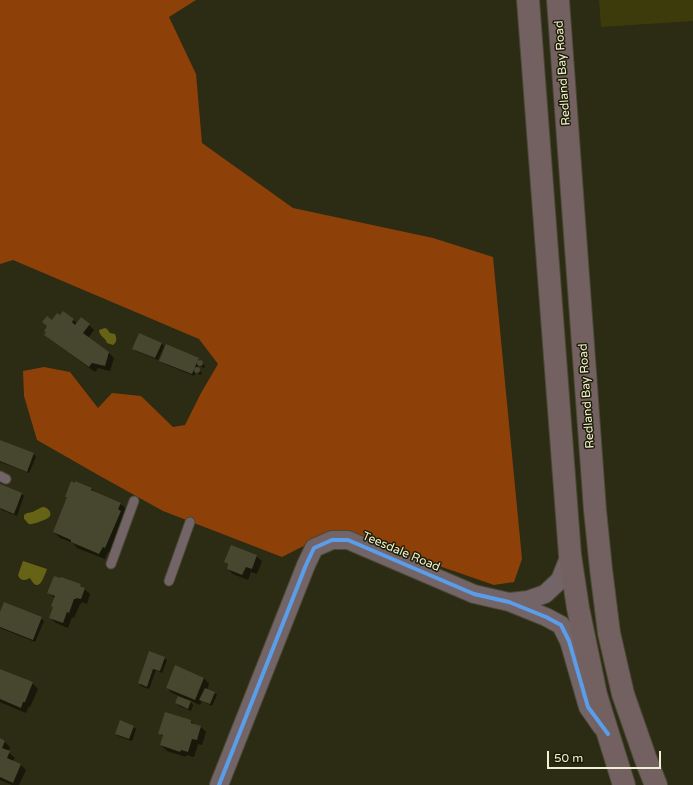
<!DOCTYPE html>
<html>
<head>
<meta charset="utf-8">
<style>
  body { margin:0 }
  #map { position:relative; width:693px; height:785px; overflow:hidden; background:#2c2b14; font-family:"Varela Round",sans-serif }
  canvas { display:block }
  .scale { position:absolute; left:547px; top:751px; width:114px; height:18px; box-sizing:border-box; border:2px solid #f0f0d3; border-top:0; padding-left:5px; font-size:12px; line-height:14px; white-space:nowrap; color:#f0f0d3; -webkit-text-stroke:3px #1d1c05; paint-order:stroke }
</style>
</head>
<body>
<div id="map">
<canvas width="693" height="785"></canvas>
<div class="scale">50 m</div>
</div>
<script>
const context = document.querySelector('canvas').getContext('2d');
context.lineJoin = 'round';
function paint(path, color) {
  context.fillStyle = color;
  context.fill(path, 'evenodd');
}
function strokePath(path, color, width, dash) {
  context.strokeStyle = color;
  context.lineWidth = width;
  context.lineCap = dash ? 'butt' : 'round';
  context.setLineDash(dash || []);
  context.stroke(path);
}
function write(font, color, halo, rows, align = 'center') {
  context.font = font + ' "Varela Round",sans-serif';
  context.lineWidth = 3;
  context.setLineDash([]);
  context.textBaseline = 'middle';
  context.strokeStyle = halo;
  context.fillStyle = color;
  for (const [text, x, y, turn = 0] of rows) {
    context.save();
    context.translate(x, y);
    context.rotate((+turn || 0) * Math.PI / 180);
    context.textAlign = isNaN(turn) ? turn : align;
    if (halo) context.strokeText(text, 0, 0);
    context.fillText(text, 0, 0);
    context.restore();
  }
}
paint(new Path2D(`
  M599,0H693V21L601,27Z`), '#3d3b0b');
paint(new Path2D(`
  M0,0H196L169,17L196,74L202,143L293,208L433,238L493,257L522,559L514,582L494,585L335,530L282,557L163,511L100,476L37,440L24,396L23,371L44,367L70,372L98,408L112,393L141,396L173,427L185,425L201,393L218,364L199,339L13,260L0,264Z`), '#8d4109');
paint(new Path2D(`
  M105,328L107,329L110,333L115,334C117,339 117,342 113,345L107,343C106,338 99,336 99,330Z
  M43,507C48,507 54,514 48,518C45,520 32,525 29,524C27,523 26,520 24,519V515L27,513C33,513 37,509 43,507Z
  M23,561L47,569C43,579 39,594 30,578C25,581 20,581 18,575Z`), '#666317');
paint(new Path2D(`
  M73,320L78,324L89,325L94,330L88,338L108,352L114,358L110,371L98,368L95,372L51,340L45,335L52,321Z
  M161,343L164,346L158,360L136,351L134,349Z
  M198,359L205,366L204,368L202,367L199,364L197,368L201,372L202,374L200,375L196,372L194,376L163,363L161,361Z
  M0,441L34,454L36,457L29,473L0,462Z
  M0,485L22,494L24,496L17,516L2,510L0,508Z
  M91,488L96,493L121,504L126,509L124,515L126,517L111,553L108,552L105,559L77,548L73,543L60,538L54,532L68,499L66,497Z
  M256,556L262,561L257,574L251,572L248,580L233,574L228,569L229,566L225,562Z
  M80,585L90,594L87,604L82,602L81,604H80L74,618L72,617L68,628L56,623L50,618L54,608L55,598L48,593Z
  M0,615L41,618L44,621L35,642L0,628Z
  M150,653L164,658L167,660L162,673L156,670L149,689L141,686L139,683Z
  M0,670L32,683L38,689L30,707L29,706L26,713L0,702Z
  M204,678L209,684L207,690L214,693L217,695L212,706L202,701L200,705L189,700L193,705L191,711L179,706L176,703L179,696L172,693L167,688Z
  M191,721L195,725L201,727L206,732L202,745L198,744L194,757L186,755V757L167,751L161,745L164,738L159,733Z
  M133,726L136,729L132,741L118,736L116,734Z
  M0,740L5,742L10,747L8,752L15,758L13,761L20,764L26,770L19,785H12L0,780Z`), '#0007');
paint(new Path2D(`
  M63,311L74,319L72,322L75,325L81,317L90,324L83,333L109,352L105,366L92,363L89,367L44,335L46,332L44,331L47,326L42,322L47,316L52,320L57,313L60,315Z
  M139,333L162,343L155,358L132,349Z
  M166,344L199,358L192,374L159,361Z
  M197 363a3 3 0 1 1 6 0a3 3 0 1 1-6 0Z
  M194 370a3 3 0 1 1 6 0a3 3 0 1 1-6 0Z
  M0,440L34,453L27,472L0,461Z
  M71,481L75,483V481L92,488L91,490L121,503L118,509L121,511L105,548L103,547L99,554L71,542V540L53,532L67,497H65Z
  M0,484L22,493L14,514L0,508Z
  M231,545L257,555L252,569L246,567L242,575L227,569L228,564L224,562Z
  M54,576L60,578L61,577L81,584L80,586L85,588L81,599L76,598V599H74L69,613L67,612L63,623L49,618L53,607L51,606L55,596L47,593Z
  M4,602L42,617L33,640L0,627V612Z
  M149,651L165,657L160,671L153,669L147,687L138,683Z
  M175,665L204,678L195,700L166,688Z
  M0,669L33,682L25,702H23L21,708L0,699Z
  M205,688L215,692L210,704L199,700Z
  M178,696L191,701L188,709L175,703Z
  M165,712L191,720V723L201,726L197,740L192,739L188,752L181,750L180,752L160,745L163,735L158,734Z
  M120,720L134,726L129,739L115,734Z
  M0,738L5,741L2,748L10,751L7,758L21,764L13,783L0,777Z`), '#47462f');
const lane = new Path2D(`
  M0,476L6,479
  M111,564L134,501
  M169,581L190,522`);
const street = new Path2D(`
  M510,602L528,600L545,594L560,580L570,555
  M219,785L306,565L314,548L332,540H348L474,594L509,602L546,617L561,625L569,641L588,707L602,727`);
const primary = new Path2D(`
  M528,0L570,555L578,608L596,695L624,785
  M558,0L595,510L601,569L609,633L623,694L646,760L656,785`);
strokePath(lane, '#4a4934', 11);
strokePath(street, '#4a4934', 20);
strokePath(primary, '#4a4934', 24);
strokePath(lane, '#736468', 9);
strokePath(street, '#736468', 18);
strokePath(primary, '#726160', 22);
strokePath(new Path2D(`
  M219,785L306,565L314,548L332,540H348L474,594L509,602L546,617L561,625L569,641L588,707L608,734`), '#5a9eea', 4);
write('12px', '#f0f0d3', '#1d1c05', [
  ["Redland Bay Road",563,73,-94],
  ["Redland Bay Road",587,396,-94],
  ["Teesdale Road",401,552,23]
]);
</script>
</body>
</html>
